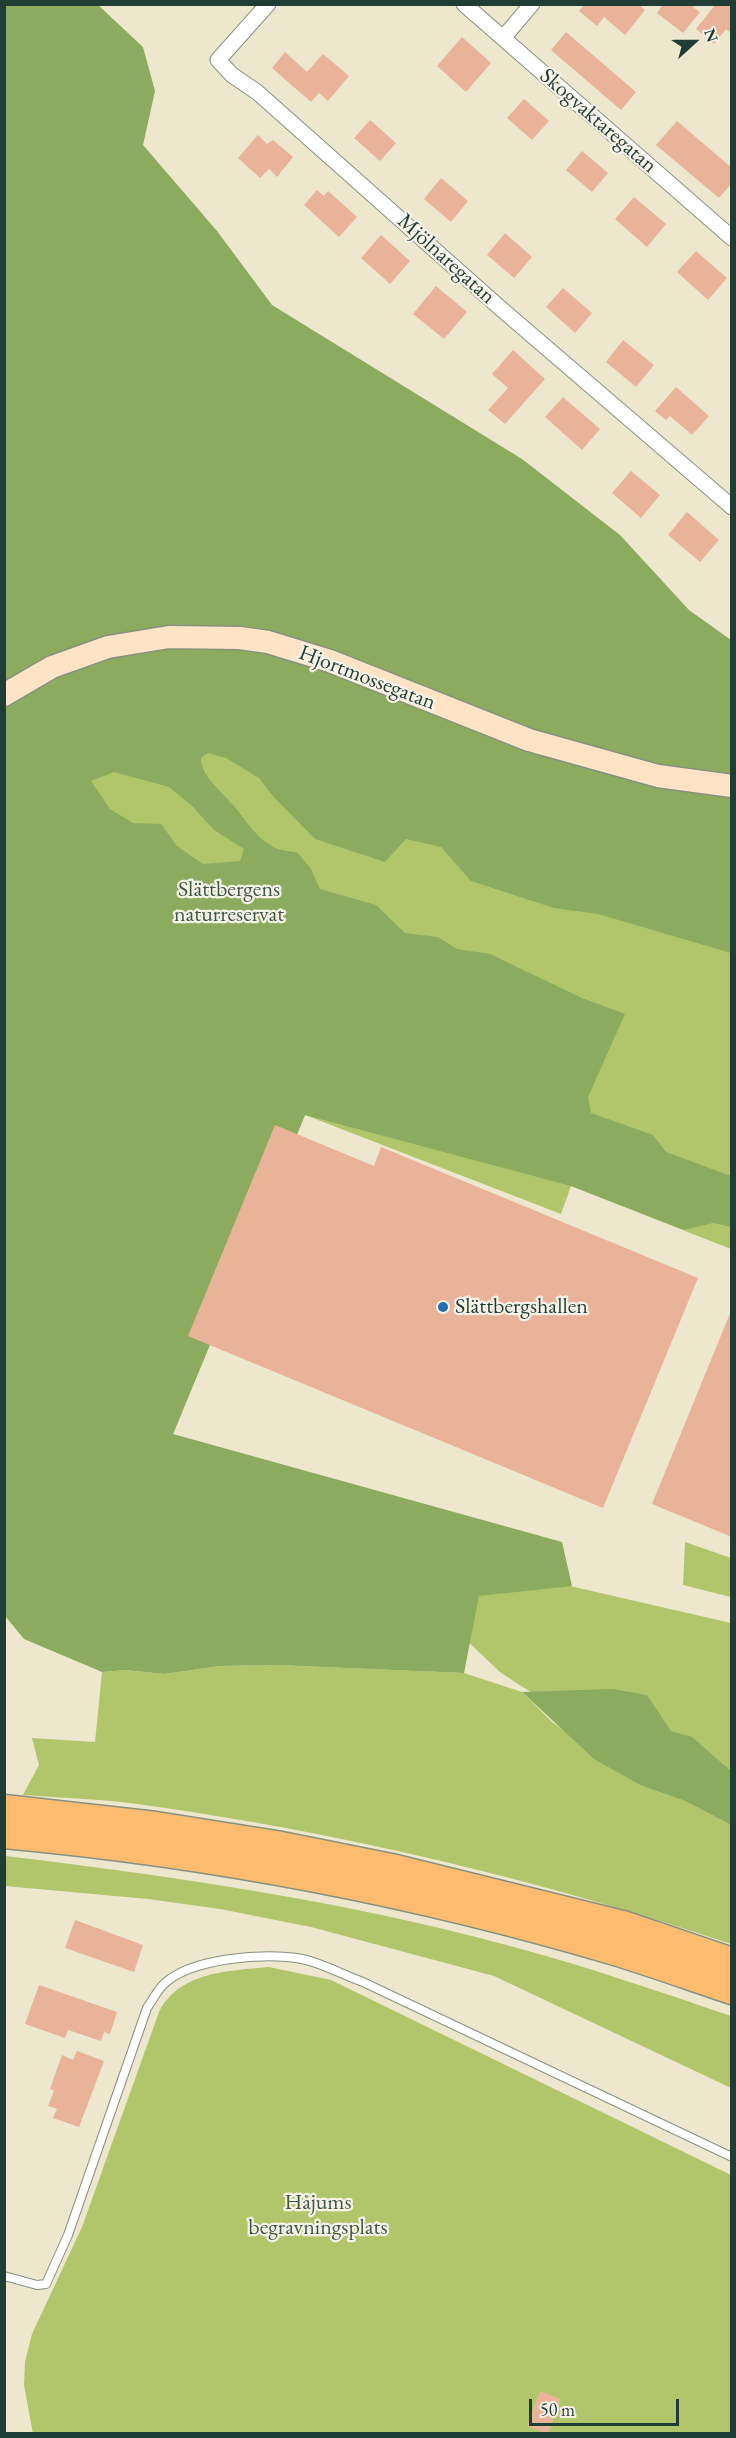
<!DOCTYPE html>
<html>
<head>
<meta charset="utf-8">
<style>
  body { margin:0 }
  #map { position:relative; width:736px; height:2438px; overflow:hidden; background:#ede7cd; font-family:"EB Garamond",serif }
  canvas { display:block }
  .frame { position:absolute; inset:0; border:6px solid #1f3d34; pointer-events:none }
  .north { position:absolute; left:664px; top:12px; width:60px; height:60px; -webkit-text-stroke:4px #f7f3e8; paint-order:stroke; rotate:69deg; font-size:16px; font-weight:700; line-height:24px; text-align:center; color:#1f3d34 }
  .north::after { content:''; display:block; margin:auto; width:21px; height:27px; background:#1f3d34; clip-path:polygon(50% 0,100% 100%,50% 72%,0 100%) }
  .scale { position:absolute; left:529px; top:2399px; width:150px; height:27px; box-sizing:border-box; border:3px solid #1f3d34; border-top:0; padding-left:8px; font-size:18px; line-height:21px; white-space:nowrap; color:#1f3d34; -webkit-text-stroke:4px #f7f3e8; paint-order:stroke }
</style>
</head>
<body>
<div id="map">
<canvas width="736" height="2438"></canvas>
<div class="frame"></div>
<div class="north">N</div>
<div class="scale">50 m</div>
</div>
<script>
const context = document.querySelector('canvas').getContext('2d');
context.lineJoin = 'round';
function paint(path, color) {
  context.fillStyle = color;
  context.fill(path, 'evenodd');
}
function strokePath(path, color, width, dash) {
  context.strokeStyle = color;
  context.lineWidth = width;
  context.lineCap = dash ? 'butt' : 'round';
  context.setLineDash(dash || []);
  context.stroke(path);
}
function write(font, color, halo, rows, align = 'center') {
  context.font = font + ' "EB Garamond",serif';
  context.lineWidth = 4.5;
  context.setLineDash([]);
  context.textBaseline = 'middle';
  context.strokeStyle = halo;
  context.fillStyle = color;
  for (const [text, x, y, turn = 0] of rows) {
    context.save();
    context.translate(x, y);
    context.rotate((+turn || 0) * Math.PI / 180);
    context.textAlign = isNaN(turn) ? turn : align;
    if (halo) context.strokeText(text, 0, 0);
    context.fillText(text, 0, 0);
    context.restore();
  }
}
paint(new Path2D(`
  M27,728L731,820V1249L571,1186L561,1214L305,1115L173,1434Z
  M685,1542L731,1558V1597L683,1585Z
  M409,1549L731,1623V1802L606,1740L501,1673L443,1618Z
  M277,1665L464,1673L522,1692L552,1722L642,1786L685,1801L731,1825V1944C541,1880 344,1833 145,1805C104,1799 63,1798 23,1795L39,1765L32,1738L95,1742L102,1672L126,1670L164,1674L220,1666Z
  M5,1856C174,1876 345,1901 510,1946C585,1966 658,1991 731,2016V2088L494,1976L311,1927L220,1909L148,1899L5,1886Z
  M269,1967L331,1980L731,2175V2433L33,2434L24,2385L25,2362L32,2334L82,2227L159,2012C180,1971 229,1971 269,1967Z`), '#b1c66b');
paint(new Path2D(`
  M4,5H98L143,47L155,91L143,145L217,231L272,305L522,459L620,535L689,610L731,640V953L598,914L554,908L471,881L441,847L406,839L385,862L315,839L273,796L259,778L226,758L208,753L201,758C201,777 221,790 232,804C246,820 255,837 275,848C281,851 291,851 298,853L311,869L320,889L376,905L405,933L438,937L457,949L490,954L582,998L625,1014L588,1097L591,1113L653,1135L666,1152L731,1176V1227L713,1223L684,1230L571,1186L305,1115L173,1434L562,1542L572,1586L479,1596L464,1673L277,1665L220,1666L164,1674L126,1670L102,1672L24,1639L5,1616ZM114,772L169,787L192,806L214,830L244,849L240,861L203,864L177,846L161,824L133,823L110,809L91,781Z
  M613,1689L647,1695L671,1731L692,1737L731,1771V1825L685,1801L642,1786L594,1759L522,1692Z`), '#8cab5f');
paint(new Path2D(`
  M585,4H638L645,10L625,35L604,17L597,26L579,11Z
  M663,4H695L693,7L700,12L683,33L657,13Z
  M716,4H732V34L726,29L714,44L696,29Z
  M566,32L636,92L621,110L551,50Z
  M462,37L491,63L466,92L437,66Z
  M285,52L307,72L323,54L349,76L328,101L319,93L311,102L272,68Z
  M524,99L549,121L532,140L507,118Z
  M370,120L396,143L380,161L354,138Z
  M677,121L732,168V183L719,198L656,145Z
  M258,135L267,144L273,140L293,157L277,177L269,169L260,178L238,158Z
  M582,151L608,173L592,192L566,170Z
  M441,178L468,201L451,222L424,199Z
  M317,190L324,196L328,191L357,217L339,237L304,205Z
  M634,197L666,224L647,247L615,219Z
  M505,233L532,257L514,278L487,255Z
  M381,235L410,261L390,284L361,258Z
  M696,251L727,278L708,300L677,272Z
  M436,286L467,312L444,339L413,314Z
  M563,288L592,313L575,333L546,307Z
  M623,340L654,365L636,387L606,362Z
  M513,350L545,379L505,424L488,410L508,388L492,374Z
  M676,387L709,416L692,435L670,416L666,420L655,411Z
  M563,397L600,429L582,450L545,417Z
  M631,471L660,495L641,518L612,493Z
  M687,512L719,540L700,562L668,535Z
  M275,1125L374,1166L381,1147L698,1278L603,1508L188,1336Z
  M731,1311H732V1537L652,1504Z
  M75,1920L143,1945L134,1972L65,1948Z
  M39,1985L117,2012L110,2034L104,2032L101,2041L68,2030L65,2038L25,2024Z
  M77,2051L104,2061L79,2127L53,2118L57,2109L48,2106L54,2091L50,2089L62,2055L73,2060Z
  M540,2391L561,2399L548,2434L527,2426Z`), '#e8b398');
const lane = new Path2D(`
  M4,2276L37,2285L46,2284L68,2235L147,2008C152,2001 157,1991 163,1985C189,1958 266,1952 302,1959C322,1963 343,1975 363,1982L732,2157`);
const street = new Path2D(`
  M268,4L218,60L232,75L257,92L499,307L732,507
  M464,4L732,238
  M503,38L532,4`);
const secondary = new Path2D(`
  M4,695L52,667L108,647L169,637L240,638L268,642L330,661L529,740L658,776L732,786`);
const highway = new Path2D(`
  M4,1809L156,1826L276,1845L396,1869L623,1925L732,1962
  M4,1834C211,1853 417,1892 615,1951C654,1963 693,1977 732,1990`);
strokePath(lane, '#869280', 10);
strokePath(street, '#869280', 17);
strokePath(secondary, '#869280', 25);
strokePath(highway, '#869280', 31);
strokePath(lane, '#fff', 8);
strokePath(street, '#fff', 15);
strokePath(secondary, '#fee4c5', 22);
strokePath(highway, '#fdbc6f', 28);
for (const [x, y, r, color] of [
  [443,1307,6,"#1f6fb2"]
]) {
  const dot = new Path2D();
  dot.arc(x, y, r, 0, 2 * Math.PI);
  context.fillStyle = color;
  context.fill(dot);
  strokePath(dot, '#f7f3e8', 2);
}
write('22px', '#1f3d34', '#f7f3e8', [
  ["Skogvaktaregatan",598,121,41],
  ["Mjölnaregatan",446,259,42],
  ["Hjortmossegatan",367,678,21]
]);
write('22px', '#3c583f', '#f7f3e8', [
  ["Slättbergens",229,890],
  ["naturreservat",229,915],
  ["Håjums",318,2203],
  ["begravningsplats",318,2228]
]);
write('22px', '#1f3d34', '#f7f3e8', [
  ["Slättbergshallen",455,1307]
], 'left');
</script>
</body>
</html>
